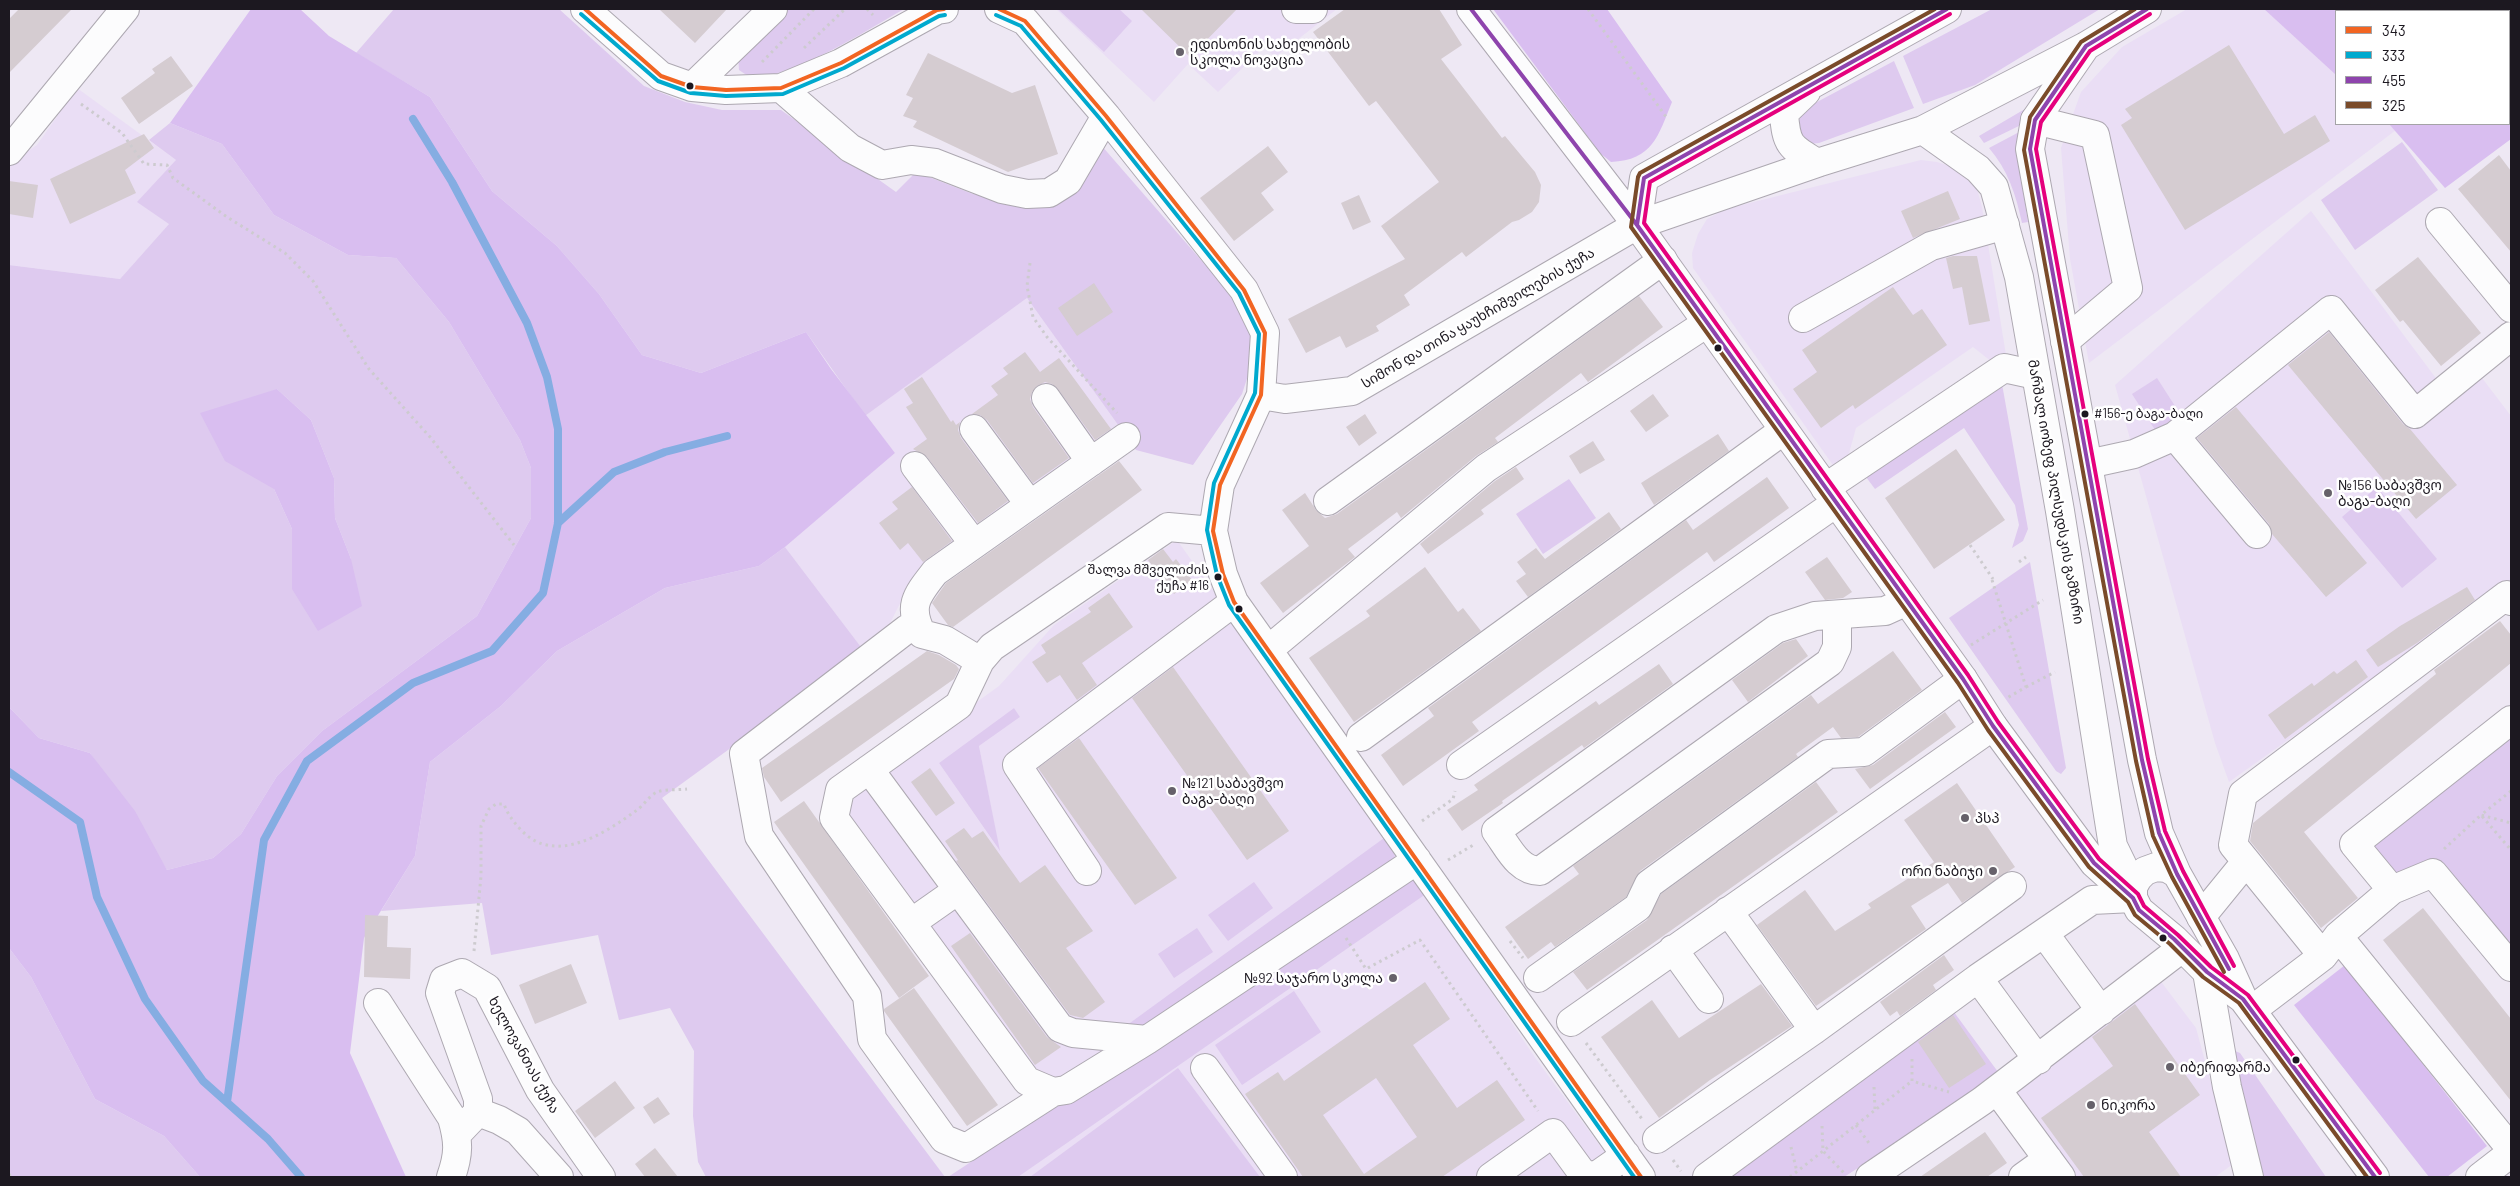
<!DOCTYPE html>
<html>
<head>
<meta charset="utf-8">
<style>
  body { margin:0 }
  #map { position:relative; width:2520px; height:1186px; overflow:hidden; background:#eee8f4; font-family:Barlow,sans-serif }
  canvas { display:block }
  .frame { position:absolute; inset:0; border:10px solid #1c1820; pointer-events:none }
  .legend { position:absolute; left:2335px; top:10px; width:175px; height:115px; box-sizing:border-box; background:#fff; border:1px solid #a4a3a6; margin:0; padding:6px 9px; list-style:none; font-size:15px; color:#1c1820 }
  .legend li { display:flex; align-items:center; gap:10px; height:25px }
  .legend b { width:25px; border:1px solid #a4a3a6 }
</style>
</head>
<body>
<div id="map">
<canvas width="2520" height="1186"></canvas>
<div class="frame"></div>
<ul class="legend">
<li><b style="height:6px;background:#f26522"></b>343</li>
<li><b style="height:6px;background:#00a9ce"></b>333</li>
<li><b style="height:6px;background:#8e44ad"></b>455</li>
<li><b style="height:6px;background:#7a4b2a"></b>325</li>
</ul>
</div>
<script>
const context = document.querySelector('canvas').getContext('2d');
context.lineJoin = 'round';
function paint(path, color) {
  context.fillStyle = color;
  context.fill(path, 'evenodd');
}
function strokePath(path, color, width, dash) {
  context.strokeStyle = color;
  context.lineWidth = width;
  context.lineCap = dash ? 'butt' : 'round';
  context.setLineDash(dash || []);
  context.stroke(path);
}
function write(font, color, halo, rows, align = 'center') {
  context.font = font + ' Barlow,"Noto Sans Georgian",sans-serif';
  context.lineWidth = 5;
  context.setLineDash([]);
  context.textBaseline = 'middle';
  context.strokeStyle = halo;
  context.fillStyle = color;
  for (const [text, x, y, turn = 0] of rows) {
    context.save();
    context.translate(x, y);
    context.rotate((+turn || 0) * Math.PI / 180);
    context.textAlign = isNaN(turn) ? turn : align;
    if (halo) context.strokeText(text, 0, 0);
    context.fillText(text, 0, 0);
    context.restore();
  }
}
paint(new Path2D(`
  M1056,9H1337L1275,57L1264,47L1218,92L1188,64L1154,102Z
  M2187,9H2264L2336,75V124H2389L2396,130L2089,363L2070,259L2061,148L2081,92L2122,47Z
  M77,88L176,160L169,224L120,279L9,265V164L37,145Z
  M1921,160L1937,162L1953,167L1965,175L1977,189L1982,207L2006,355L1992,362L1973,347L1856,428L1848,457L1835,468L1693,268L1692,253L1698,234L1707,219L1726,209Z
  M2311,211L2450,397L2479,374L2511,416V587L2414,650L2229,782L2215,743L2115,385Z
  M1027,298L1123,432L915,574L886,631L864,651L785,547L895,453L865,416Z
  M1177,540L1388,835L1127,1025L1142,1031L1066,1082L1039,1080L847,815L859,787L999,686L1054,625ZM1014,708L1020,717L979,746L999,850L939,763Z
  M1426,894L1536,1059L1623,1177H1018Z
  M2156,975L2196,1028L2233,1164L2215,1177H2073L2009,1090Z`), '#eadef5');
paint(new Path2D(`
  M394,9H559L644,86L685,102L722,110H781L896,192L916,172L973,194L1052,203L1101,145L1234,298L1253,340L1252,363L1242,394L1193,465L1136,450L1027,298L865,416L806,332L701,373L642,355L599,294L557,246L492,191L430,97L356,53Z
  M782,9H904C856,37 809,67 754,80L739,70L738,55Z
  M1058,9H1119L1132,21L1104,52Z
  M1992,9H2100L1975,85L1923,104L1903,56Z
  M1894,61L1914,108L1819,143L1809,144L1797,130L1802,110Z
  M2030,106L2025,123L1984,143L1979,136Z
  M170,123L222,144L274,215L348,255L396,258L449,322L520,440L531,468V518L477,616L322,731L277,776L241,834L213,858L167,870L90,753L39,738L9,707V265L120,279L169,224L137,202L176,160L149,140ZM277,389L311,420L334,478L335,518L351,559L292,589V529L274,489Z
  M2023,130L2020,172L2028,222L2022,223C2016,195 2008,170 1989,148Z
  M2402,142L2438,190L2355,250L2321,200Z
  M2157,378L2182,417L2157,433L2132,394Z
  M2002,384L2028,529L2023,541L2012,548L2019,525L2015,505L1964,428L1875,489L1866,477Z
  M1569,479L1596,518L1543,554L1516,514Z
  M2377,487L2437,559L2402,588L2342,517Z
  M785,547L864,651L662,798L945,1177H706L698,1162L693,1116L694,1051L670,1008L619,1020L598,935L491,955L482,903L381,911L415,856L430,762L501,706L557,651L665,588L759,566Z
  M2030,562L2066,768L2061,774L2056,771L1949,618Z
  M1014,708L1020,717L979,746L1000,851L939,763Z
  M2511,732V958L2434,866L2400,877L2371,844Z
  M1388,835L1393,843L1396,865L1142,1031L1127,1025Z
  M1411,872L1426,894L1018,1177H948Z
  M1254,882L1273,908L1228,941L1208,915Z
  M1197,928L1213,952L1174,978L1158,954Z
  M9,948L31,977L95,1099L164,1136L200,1177H9Z
  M1294,991L1321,1032L1242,1085L1215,1045Z
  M1951,1008L2001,1076L1844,1177H1720Z
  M2233,1050L2240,1053L2326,1177H2264L2230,1055Z
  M1178,1068L1260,1177H1030Z`), '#decaef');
paint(new Path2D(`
  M251,9H300L329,36L430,97L492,191L557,246L599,294L642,355L701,373L806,332L831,369L895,453L785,547L759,566L665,588L557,651L501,706L430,762L415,856L364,938L350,1053L406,1177H200L164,1136L95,1099L31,977L9,948V707L39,738L90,753L135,811L167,870L213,858L241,834L277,776L322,731L477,616L531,518V468L520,440L449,322L396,258L348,255L274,215L222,144L170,123Z
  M1493,9H1607L1672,102C1658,136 1653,160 1611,162L1600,153Z
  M2264,9H2366L2370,11H2336V75Z
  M2509,112L2511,114V139L2445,188L2389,124H2509Z
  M277,389L311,420L334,478L335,518L351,559L362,606L318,631L292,589V529L274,489L225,461L200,413Z
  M2345,965L2487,1146L2447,1177H2429L2294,1005Z`), '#d9bef0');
strokePath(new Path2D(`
  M558,523L614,472L665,452L727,436
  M9,772L80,822L97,897L145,999L203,1081L268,1139L301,1177
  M227,1102L264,840L307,761L413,683L492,651L543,593L558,523V429L547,377L527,323L452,182L413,119`), '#85ade2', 8);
paint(new Path2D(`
  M19,9H72L9,73V19Z
  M659,9H727L695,43Z
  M1141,9H1237L1190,57Z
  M1345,9H1439L1462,45L1441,59L1502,138L1505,136L1535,172L1541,185L1539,202L1532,212L1519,220L1512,222L1466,257L1462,252L1404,295L1410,305L1376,326L1379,331L1346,348L1340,336L1306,353L1288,319L1405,259L1381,226L1439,182L1376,101L1369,106L1313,32Z
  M2229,45L2284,134L2315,115L2330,141L2185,230L2121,125L2132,118L2125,109Z
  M928,53L1012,93L1035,85L1058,154L1008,172L913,127L917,121L903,116L913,98L906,95Z
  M171,56L193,86L139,124L121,98L155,73L152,69Z
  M144,134L154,148L125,170L136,193L70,224L50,179Z
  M1268,146L1288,172L1261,193L1274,210L1234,241L1200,198Z
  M2499,155L2511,171V252L2458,189Z
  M9,181L38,185L33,218L9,214Z
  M1948,191L1960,219L1913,238L1901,211Z
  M1359,195L1371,222L1353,230L1341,203Z
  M1953,256H1977L1990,321L1969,325L1962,287L1953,289L1946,258Z
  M2418,257L2481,333L2441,366L2403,320L2400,322L2375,290Z
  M1094,283L1113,312L1077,336L1058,308Z
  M1893,287L1913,315L1922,309L1947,345L1855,409L1853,405L1821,428L1793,389L1817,372L1802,350Z
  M1639,296L1663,327L1588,382L1581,373L1495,438L1498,442L1476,456L1401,518L1397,512L1348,549L1355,557L1283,613L1260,583L1309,546L1282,510L1305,493L1316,510L1325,518L1337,514Z
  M2329,332L2403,424L2410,429L2457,485L2416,519L2288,365Z
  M1025,352L1040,372L1059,358L1111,429L1095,440L1058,389L1052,384L1045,382L1037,386L1032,392L1030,399L1033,407L1069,458L1033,483L987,420L980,415L972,414L998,395L991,386L1008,374L1003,368Z
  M922,377L951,422L953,420L956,425L960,422L958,430L961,438L1008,501L978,523L927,457L913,449L927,439L906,407L913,403L904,389Z
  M1653,394L1669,416L1646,432L1630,411Z
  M2236,407L2367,563L2326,597L2272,534L2269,524L2197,438Z
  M1365,414L1377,433L1359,446L1346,427Z
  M1718,434L1729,451L1654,505L1641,483Z
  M1593,441L1605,460L1580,474L1569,456Z
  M1956,449L2005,520L1934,569L1885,498Z
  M1119,461L1142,490L953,627L948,625L932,603L946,583Z
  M1516,467L1524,479L1481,510L1484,514L1428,554L1420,544L1495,481Z
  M1767,477L1789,508L1714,562L1707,552L1472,722L1479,731L1403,786L1381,755L1434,716L1428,708L1686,520L1693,530Z
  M912,487L952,541L923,562L908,543L900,550L879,523L898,509L892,502Z
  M1609,512L1621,529L1528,597L1516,581L1526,574L1517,562L1536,548L1545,559Z
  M1163,549L1173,562L1176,559L1192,580L1174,594L1148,560Z
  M1827,557L1852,592L1843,598L1825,600L1805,572Z
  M1425,567L1458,612L1463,608L1481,631L1354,722L1309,658L1370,616L1366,611Z
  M2467,587L2475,600L2417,643L2378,667L2366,650L2400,626Z
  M1109,593L1133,627L1082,663L1097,685L1077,700L1060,675L1047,683L1032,662L1046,653L1041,645L1091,612L1088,608Z
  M2500,621L2511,635V663L2304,832L2358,898L2321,928L2250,841L2253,823L2436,674L2434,670Z
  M1796,639L1808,656L1748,702L1732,680L1783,643Z
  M927,651L939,655L956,665L959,669L954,679L781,802L764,777L762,768Z
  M1893,651L1922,690L1858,737L1841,738L1833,727L1796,754L1798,757L1640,871L1626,897L1555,947L1551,942L1528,959L1505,927L1579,874L1573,866L1811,695L1818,704Z
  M2356,660L2368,677L2285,739L2268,715L2312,683L2314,686L2334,671L2337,674Z
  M1659,664L1673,684L1584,748L1582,745L1502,801L1503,803L1462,831L1447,810L1478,790L1474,785L1596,701L1599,705Z
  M1173,667L1289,831L1247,860L1132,698Z
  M1945,712L1956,727L1870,789L1855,769L1873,765Z
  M1079,738L1177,878L1135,905L1038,768Z
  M930,768L955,803L936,816L911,782Z
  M1816,782L1838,812L1587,990L1573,972L1647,920L1661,894Z
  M1957,783L2015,867L1962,903L1948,883L1911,906L1926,929L1816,1006L1757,925L1805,890L1835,931L1871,908L1868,904L1934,862L1904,820Z
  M804,801L929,976L899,998L774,822Z
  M964,828L972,838L983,831L1020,883L1045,865L1093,931L1066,948L1105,1002L1083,1018L1070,1015L956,861L958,860L945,841Z
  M2423,908L2511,1019V1101L2383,940Z
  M365,915L388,916L387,947L411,948L410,979L364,977Z
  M970,933L1047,1037L1061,1047L1035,1065L951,946Z
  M1944,955L1954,970L1933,985L1936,990L1900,1016L1897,1011L1890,1016L1880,1002Z
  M571,964L587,1003L535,1024L519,985Z
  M1425,982L1450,1019L1413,1045L1457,1108L1497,1080L1525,1120L1442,1177H1303L1245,1094L1278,1072L1284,1081ZM1376,1078L1417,1137L1364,1174L1323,1115Z
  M1761,984L1792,1026L1710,1080L1659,1118L1601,1037L1652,1000L1679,1038Z
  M914,988L998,1105L967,1126L884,1011V1009Z
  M2135,1004L2200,1095L2149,1132L2181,1177H2084L2041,1118L2113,1066L2092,1037Z
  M1953,1015L1986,1064L1949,1088L1918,1042Z
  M615,1081L635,1108L595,1138L575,1111Z
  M658,1097L670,1114L654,1124L643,1107Z
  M1985,1132L2007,1163L1987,1177H1920Z
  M655,1148L678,1177H645L635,1164Z`), '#d5ccd1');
const minor = new Path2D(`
  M585,9L661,76L692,87L726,90L781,88L841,63L937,10L944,9
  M999,9L1025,21L1106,116L1244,290L1265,333L1261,395L1220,485L1213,531L1223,574L1234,602L1641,1177
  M1296,9H1313
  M2409,9L2413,11
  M2509,69L2511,70
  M692,87L773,9
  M781,88L850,148L882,165L911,160L935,163L1002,189L1027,194L1049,193L1068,181L1106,116
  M2035,120L2095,135L2128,288L2065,341
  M9,151L125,9
  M2440,222L2511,308
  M1803,318L1931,246L2005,225
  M1261,395L1285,399L1352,391L1637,225
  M1046,398L1091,462
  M974,429L1030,505
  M2175,436L2257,534
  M2088,464L2134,454L2175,436L2331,310L2415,414L2511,336
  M915,466L974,544
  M1825,488L2004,368L2036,375
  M1328,501L1663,260
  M1213,531L1168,527L992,647L980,661L959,705L840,790L834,818L1027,1081L1053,1092L1066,1090L1147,1040L1417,860
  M1837,615V647L1830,662L1540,871C1518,871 1508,847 1496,831L1776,629L1815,616L1885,611L1907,601
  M917,626L907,629L744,754L759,836L867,996L872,1039L944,1139L966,1148L1053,1092
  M1268,650L1486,468L1707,323
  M980,661L945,640L922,634C907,606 917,595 935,572L1126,437
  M1361,737L1784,430
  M1461,765L1836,503
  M869,769L1060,1028L1073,1033L1147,1040
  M1087,871L1017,765L1234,602
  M2392,890L2433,873L2511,967
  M1728,911L1814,1030
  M2201,917L2245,863
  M911,923L958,890
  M2044,933L2101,1011
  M2338,936L2511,1149
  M1673,949L1709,999
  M2323,956L2233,845L2243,794L2507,595L2511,601
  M2207,972L2227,1087L2249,1177
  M1538,978L1638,907L1649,884L1828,754L1864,752L1963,679
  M1978,978L2038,1060
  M378,1003L452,1118C459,1142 459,1154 451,1177
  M2252,1010L2323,956L2338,936L2392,890L2354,844L2511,720
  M1571,1022L1993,726
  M1205,1068L1283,1177
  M1997,1090L2061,1177
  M478,1112L499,1120L518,1131L559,1177
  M457,1134L478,1112V1099L440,993L444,980L462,973L487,988L540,1090L601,1177
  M1657,1139L1814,1030L2012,886
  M1491,1177L1553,1133L1583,1174L1596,1176L1626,1155
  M1707,1177L1978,978L2092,900L2133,898
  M1870,1177L1982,1101L2182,948
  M2023,1177L2048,1159
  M2480,1177L2511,1153`);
const major = new Path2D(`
  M1471,9L1637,225L1963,679L1993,726L2094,863L2133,898
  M2086,46L2035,120L2030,149L2142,760L2159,833L2177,874
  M1806,92L1784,113C1786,145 1790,147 1817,163
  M1923,130L1978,169L1994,187L2019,277L2060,511L2113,846L2133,887
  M1637,225L1817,163L1923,130L2086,46L2147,9
  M1637,225L1644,178L1947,9
  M2243,999L2225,959L2177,874L2167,868L2156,867L2145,871L2138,878L2133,887V898L2139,910L2174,939L2207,972L2243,999L2375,1177`);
strokePath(minor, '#ada8b1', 30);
strokePath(major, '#ada8b1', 30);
strokePath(new Path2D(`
  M867,9L873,15
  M1588,9L1667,118
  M804,48L845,9
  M762,62L814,9
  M81,104L122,133L144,164L167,165L173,178L227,217L285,253L313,281L369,369L430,437L514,545
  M1030,263L1027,286L1033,317L1047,337L1117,413
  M1970,545L1993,579
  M2019,562L2026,557
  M1992,580L2026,687L2007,698
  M1971,645L2043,600
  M2026,687L2055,672
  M2511,791L2481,815L2511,823
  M1422,821L1453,799L1455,791
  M2444,849L2481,815L2511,850
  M1448,860L1475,844
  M1346,938L1366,969L1420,940L1538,1111
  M1510,941L1523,958
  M474,951L481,876V826L489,809L496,804H504C508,815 513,821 521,830C555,866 604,834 637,810C643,806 649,796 657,792C665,789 679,790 687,789
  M1586,1043L1642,1119
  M1912,1059V1081L1949,1092
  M1874,1087L1875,1110
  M1856,1125L1871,1146
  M1822,1126L1823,1151L1844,1173
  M1791,1147L1797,1172
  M1673,1160L1681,1171
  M9,1174L11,1177
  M1790,1177L1912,1081`), '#cdcbcf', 3, [2.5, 4]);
strokePath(minor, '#fcfcfd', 28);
strokePath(major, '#fcfcfd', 28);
strokePath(new Path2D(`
  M585,9L661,76L692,87L726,90L781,88L841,63L937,10L944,9
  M999,9L1025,21L1106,116L1244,290L1265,333L1261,395L1220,485L1213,531L1223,574L1234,602L1641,1177`), '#f26522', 4);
strokePath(new Path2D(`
  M581,14L658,81L691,93L726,96L783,94L844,68L939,16L945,15
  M996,15L1021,26L1101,120L1239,293L1259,334L1255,393L1214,483L1207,530L1217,575L1229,605L1634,1177`), '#00a9ce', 4);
strokePath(new Path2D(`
  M1471,9L1637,225L1963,679L1993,726L2094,863L2133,898L2139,910L2174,939L2207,972L2243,999L2375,1177
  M2147,9L2086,46L2035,120L2030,149L2142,760L2159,833L2177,874L2229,969
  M1637,225L1644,178L1947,9`), '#8e44ad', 4);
strokePath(new Path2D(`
  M1935,9L1640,173L1638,177L1631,227L1958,683L1988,730L2089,867L2128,902L2135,915L2170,944L2203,977L2239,1003L2367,1177
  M2135,9L2081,42L2030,117L2024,150L2136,761L2153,836L2172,877L2224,972`), '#7a4b2a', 4);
strokePath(new Path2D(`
  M1950,14L1650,182L1644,223L1968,675L1998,722L2099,859L2138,894L2144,906L2178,935L2211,967L2248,995L2380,1173
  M2150,14L2090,51L2041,122L2036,149L2148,759L2165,831L2183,871L2234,966`), '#e5007d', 4);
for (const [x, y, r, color] of [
  [1180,52,5,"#66616a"],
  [690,86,4.5,"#1c1820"],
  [1718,348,4.5,"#1c1820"],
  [2085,414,4.5,"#1c1820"],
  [2328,493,5,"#66616a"],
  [1218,577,4.5,"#1c1820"],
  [1239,609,4.5,"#1c1820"],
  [1172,791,5,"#66616a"],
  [1965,818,5,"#66616a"],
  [1993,871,5,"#66616a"],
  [2163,938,4.5,"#1c1820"],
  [1393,978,5,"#66616a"],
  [2296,1060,4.5,"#1c1820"],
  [2170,1067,5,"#66616a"],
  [2091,1105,5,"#66616a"]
]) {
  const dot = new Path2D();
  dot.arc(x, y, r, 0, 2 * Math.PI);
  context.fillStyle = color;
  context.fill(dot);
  strokePath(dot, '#fff', 2);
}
write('13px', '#1c1820', '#fff', [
  ["#156-ე ბაგა-ბაღი",2094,414],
  ["შალვა მშველიძის",1209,570,"right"],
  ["ქუჩა #16",1209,586,"right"]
], 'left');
write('14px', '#1c1820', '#fff', [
  ["ედისონის სახელობის",1190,44],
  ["სკოლა ნოვაცია",1190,60],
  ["№156 საბავშვო",2338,485],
  ["ბაგა-ბაღი",2338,501],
  ["№121 საბავშვო",1182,783],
  ["ბაგა-ბაღი",1182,799],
  ["პსპ",1975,818],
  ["ორი ნაბიჯი",1983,871,"right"],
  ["№92 საჯარო სკოლა",1383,978,"right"],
  ["იბერიფარმა",2180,1067],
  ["ნიკორა",2101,1105]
], 'left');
write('14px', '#1c1820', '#fff', [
  ["სიმონ და თინა ყაუხჩიშვილების ქუჩა",1478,318,-30],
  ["მარშალ იოზეფ პილსუდსკის გამზირი",2056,492,80],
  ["ხელოვანთას ქუჩა",524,1055,61]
]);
</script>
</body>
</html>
